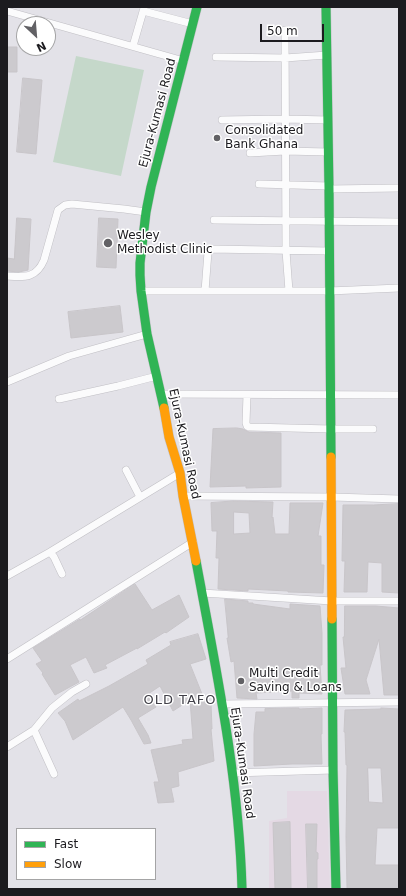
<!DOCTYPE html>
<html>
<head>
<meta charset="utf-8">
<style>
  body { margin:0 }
  #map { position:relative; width:406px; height:896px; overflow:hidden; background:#e3e2e8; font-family:"DejaVu Sans",sans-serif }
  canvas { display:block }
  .frame { position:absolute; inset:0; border:8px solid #1c1b1f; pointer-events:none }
  .legend { position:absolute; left:16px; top:828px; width:140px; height:52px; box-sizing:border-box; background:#fff; border:1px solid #a4a4a5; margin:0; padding:5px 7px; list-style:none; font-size:12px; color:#1c1b1f }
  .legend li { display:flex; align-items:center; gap:8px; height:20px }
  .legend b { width:20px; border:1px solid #a4a4a5 }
  .north { position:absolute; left:16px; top:16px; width:40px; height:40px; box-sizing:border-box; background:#fff; border:1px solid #a4a4a5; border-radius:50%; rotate:154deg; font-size:11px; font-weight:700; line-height:16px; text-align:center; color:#1c1b1f }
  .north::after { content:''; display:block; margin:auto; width:14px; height:18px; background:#626165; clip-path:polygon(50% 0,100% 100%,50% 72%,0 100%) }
  .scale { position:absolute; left:260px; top:24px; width:64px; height:18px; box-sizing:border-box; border:2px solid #1c1b1f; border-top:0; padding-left:5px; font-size:12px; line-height:14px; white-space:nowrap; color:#1c1b1f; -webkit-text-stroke:3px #fff; paint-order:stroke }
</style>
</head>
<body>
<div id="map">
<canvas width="406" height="896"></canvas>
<div class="frame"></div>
<ul class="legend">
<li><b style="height:5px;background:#30b455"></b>Fast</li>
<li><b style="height:5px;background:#ff9f0a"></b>Slow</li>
</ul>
<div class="north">N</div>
<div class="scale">50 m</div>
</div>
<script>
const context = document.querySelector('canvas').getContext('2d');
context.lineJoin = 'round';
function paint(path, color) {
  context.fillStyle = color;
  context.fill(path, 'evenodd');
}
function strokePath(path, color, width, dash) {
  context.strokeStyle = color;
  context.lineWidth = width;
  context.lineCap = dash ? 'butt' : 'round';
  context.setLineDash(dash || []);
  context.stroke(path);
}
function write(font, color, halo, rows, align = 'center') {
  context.font = font + ' "DejaVu Sans",sans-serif';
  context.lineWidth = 3;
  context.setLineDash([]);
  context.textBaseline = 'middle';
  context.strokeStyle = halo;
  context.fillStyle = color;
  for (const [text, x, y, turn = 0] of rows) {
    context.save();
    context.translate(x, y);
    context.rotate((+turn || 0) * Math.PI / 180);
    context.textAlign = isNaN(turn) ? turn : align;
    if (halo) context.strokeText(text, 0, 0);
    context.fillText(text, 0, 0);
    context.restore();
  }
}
paint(new Path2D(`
  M287,791H327L330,889H269V821L287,818Z`), '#e4d9e4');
paint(new Path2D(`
  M76,56L144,70L121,176L53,162Z`), '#c5d8ca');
const building = new Path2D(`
  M7,47H17V72H7Z
  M23,78L42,80L36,154L17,152Z
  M17,218L31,219L28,270L19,272L7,271V258L14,259Z
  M99,218L118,219L116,268L97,267Z
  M120,306L123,332L71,338L68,312Z
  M237,428L243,429L249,432L281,433V487L246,488V486L210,487L213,429Z
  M233,501L273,502L272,518L273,517L275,534H289L290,503H323L318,536H321V565H324L323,593L288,592V591L248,589V591L218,589L219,558H216L217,531H212L211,503ZM234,512L249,513L250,533L234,534Z
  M399,504V593L382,592V563L368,562L367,592H344L345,561H342L343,505H373Z
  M135,584L152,610L179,595L189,617L166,633L165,632L137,649V648L105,665L107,668L94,673L86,657L70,665L79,682L55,695L42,674L43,673L36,664L42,661L33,648L80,619V620Z
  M225,599L248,601V603H253V604L290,609V604L320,606L322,633V665H320L322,694L299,693V698H292V691L256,693L257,699L237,698L234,661L231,662L227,638H228Z
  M345,606H376L399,608V695H384L379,639L366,680L370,694H345L341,668H346L343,637H344Z
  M198,634L206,659L190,664L206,704L211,703L212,729H211L214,761L178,772L179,786L171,788L174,802L158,803L154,782H159L151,750L183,744L182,740L193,739L190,700L173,711L160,686L148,694L156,707L138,718L148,735L151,743L144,744L131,720L123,707L73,740L65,721L58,713L78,699L79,701L109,686L148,664L146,660L171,645L170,642Z
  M292,708H299V709L322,708V734H321L322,764H292L254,766V734L256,712H265V709Z
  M381,708L399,709V828H377L375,865H399V889H347L346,837L347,765H346L345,732H344L345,710L381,709ZM368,768H381L383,803L369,802Z
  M290,822L291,889H275L273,823Z
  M306,824H317L316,852L318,853V859H317V889H308Z`);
paint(building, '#cccace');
strokePath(building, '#c8c5c9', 1);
const street = new Path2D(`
  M7,11L184,61
  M143,11L193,24
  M285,30L286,251L289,291
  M133,46L144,8
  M216,57L285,58L327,55
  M222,120L285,119L328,120
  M250,153L285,151L328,152
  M259,184L329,186
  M329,189L399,188
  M214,220L399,222
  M7,276C24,277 36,279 44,260L58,210L65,205L72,204L124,209L146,212
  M141,291H329L399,288
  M205,291L208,252L210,249L329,251
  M7,382L69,356L147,334
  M161,394L399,395
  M247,395L246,423L247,426L249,427L331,429H373
  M59,399L118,386L157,376
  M126,470L140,497
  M183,496L332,497L399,499
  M50,552L180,473
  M7,576L50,552L54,557L62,574
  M202,593L332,601H399
  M7,659L193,542
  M222,704L399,702
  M34,730L52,708L72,692L86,684
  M7,747L34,730L54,774
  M233,773L333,770`);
const fast = new Path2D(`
  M326,7L329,189L331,457
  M164,408L147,334L141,291L140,275V263L146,212L151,187L197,7
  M196,561C216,669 239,778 242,889
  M332,619L333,770L336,889`);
const slow = new Path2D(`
  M164,408L169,437L180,473L183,496L196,561
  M331,457L332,619`);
strokePath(street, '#c0bfc4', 8);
strokePath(fast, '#c0bfc4', 10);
strokePath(slow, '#c0bfc4', 10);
strokePath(street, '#fbfbfc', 7);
strokePath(fast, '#30b455', 9);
strokePath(slow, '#ff9f0a', 9);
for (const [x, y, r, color] of [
  [217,138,4,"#626165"],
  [108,243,5,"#626165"],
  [241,681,4,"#626165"]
]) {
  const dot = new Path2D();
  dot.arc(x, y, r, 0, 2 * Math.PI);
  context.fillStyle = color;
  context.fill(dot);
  strokePath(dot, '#fff', 1.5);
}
write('12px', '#1c1b1f', '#fff', [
  ["Ejura-Kumasi Road",158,113,-75],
  ["Ejura-Kumasi Road",184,444,78],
  ["Ejura-Kumasi Road",242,763,82]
]);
write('12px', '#1c1b1f', '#fff', [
  ["Consolidated",225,131],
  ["Bank Ghana",225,145],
  ["Wesley",117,236],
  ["Methodist Clinic",117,250],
  ["Multi Credit",249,674],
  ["Saving & Loans",249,688]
], 'left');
context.letterSpacing = '1px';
write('13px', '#414048', '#fff', [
  ["OLD TAFO",180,701]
]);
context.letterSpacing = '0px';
</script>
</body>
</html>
